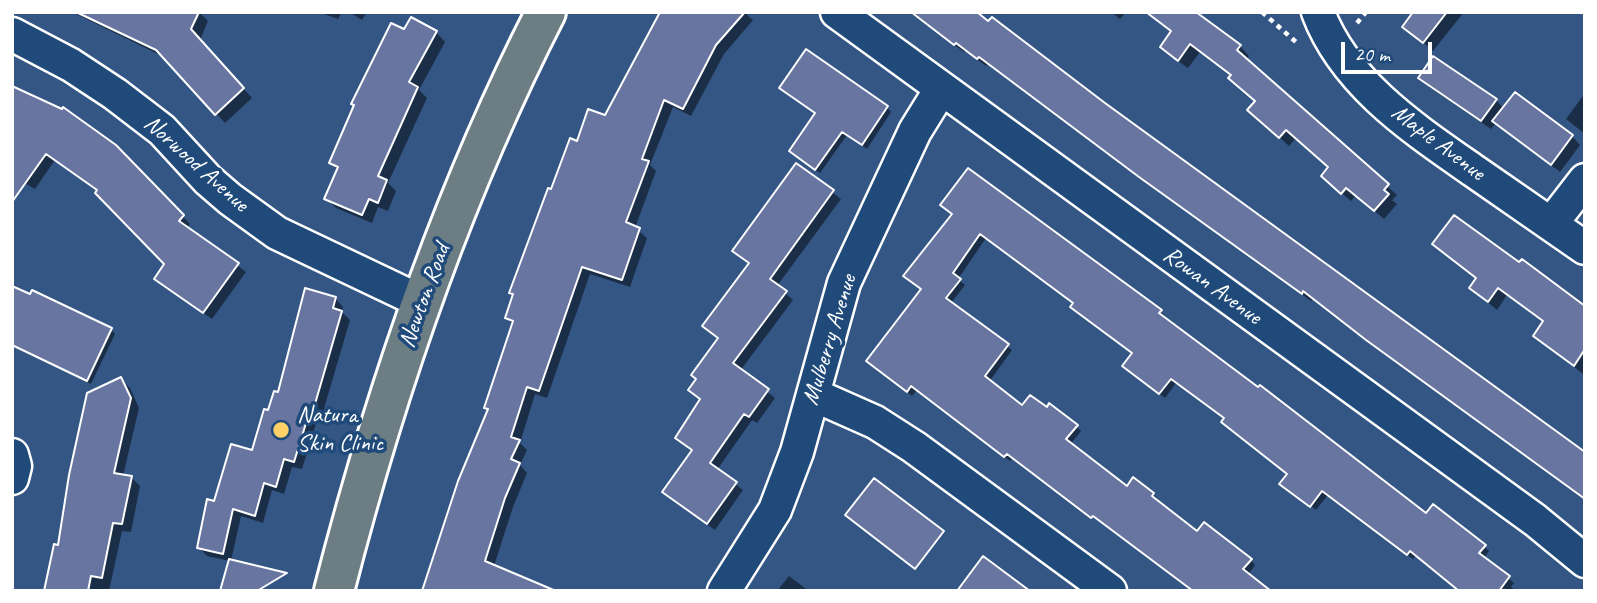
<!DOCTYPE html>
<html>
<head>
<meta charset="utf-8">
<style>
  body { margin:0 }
  #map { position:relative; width:1597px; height:603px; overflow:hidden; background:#345685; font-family:Caveat,sans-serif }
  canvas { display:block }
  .frame { position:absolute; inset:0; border:14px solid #fff; pointer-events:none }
  .scale { position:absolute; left:1341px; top:42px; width:91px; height:32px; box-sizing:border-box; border:4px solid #fff; border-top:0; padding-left:9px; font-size:21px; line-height:24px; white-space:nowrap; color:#fff; -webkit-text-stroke:5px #1f4a7a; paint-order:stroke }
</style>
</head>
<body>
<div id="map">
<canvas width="1597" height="603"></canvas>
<div class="frame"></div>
<div class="scale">20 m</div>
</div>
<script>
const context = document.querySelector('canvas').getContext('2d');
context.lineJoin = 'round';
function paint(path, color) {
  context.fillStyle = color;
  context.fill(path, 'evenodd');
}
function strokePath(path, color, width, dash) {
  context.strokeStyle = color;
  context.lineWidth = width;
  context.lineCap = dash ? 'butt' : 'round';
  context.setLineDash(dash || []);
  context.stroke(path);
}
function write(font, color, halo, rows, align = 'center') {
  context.font = font + ' Caveat,sans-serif';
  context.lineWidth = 7;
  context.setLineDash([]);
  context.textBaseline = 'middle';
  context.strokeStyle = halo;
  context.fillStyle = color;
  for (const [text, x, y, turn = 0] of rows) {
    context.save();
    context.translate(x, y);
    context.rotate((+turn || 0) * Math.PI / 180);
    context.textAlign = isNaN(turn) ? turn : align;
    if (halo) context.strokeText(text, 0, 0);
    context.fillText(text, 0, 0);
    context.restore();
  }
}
paint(new Path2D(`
  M72,12H199L208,21L200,40L252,98L225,123L166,58Z
  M318,12H342L338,19Z
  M349,12H367L362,20Z
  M662,12H750L747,15L753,20L724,54L691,116L673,107L650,165L656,171L635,228L647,238L630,287L590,274L547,398L535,394L520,443L527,450L520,465L527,473L513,507L494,566L423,591L489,410L486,407L513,325L507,318L552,191L578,143L606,117Z
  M909,12H972L1585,455V499L1313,299L1311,301L1187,209L1150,185L988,64L986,66L965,50L964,52Z
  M1111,12H1126L1120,19Z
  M1145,12H1193L1240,46L1249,56L1246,60L1397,195L1392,200L1397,204L1384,219L1356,195L1351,201L1332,185L1330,168L1296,138L1289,146L1259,119L1257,102L1232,76L1200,52L1188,68L1171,56L1162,47L1172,32Z
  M1415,12H1464L1433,51L1404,26Z
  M405,32H436L445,42L419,90L427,98L388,183L396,191L388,211L378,207L372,223L336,208L327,199L338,170L331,163Z
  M1420,78L1496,100L1504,109L1572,136L1580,145L1560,172L1496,123L1491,129L1429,87Z
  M1585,93V134L1566,119Z
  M887,107L891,112L867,149L847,135L820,173L795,155L817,114Z
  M12,146H115L190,224L187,228L246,272L212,319L165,286L166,264L98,192L55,160L35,189L12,176Z
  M797,165L841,199L777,286L793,300L740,371L775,398L757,423L752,420L717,470L743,490L715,530L672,499L693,452L677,438L702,400L750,264L734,251Z
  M954,215L1160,311L1165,316L1164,319L1426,515L1484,546L1489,551L1484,558L1514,583L1511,587L1516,591H1460L1416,555L1413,559L1328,495L1316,510L1286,488L1289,474L1226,419L1176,383L1165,398L1129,371L1134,353L1074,303L986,238L958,279L965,285L951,303L1012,350L989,382L1022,408L1076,426L1081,431L1070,445L1127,488L1153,494L1158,499L1156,502L1197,533L1251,560L1255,565L1248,575L1193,591L1013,457L1010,461L917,390L912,396L873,365L922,290Z
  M1434,244L1585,308L1583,374L1535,336L1544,323L1507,295L1497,310L1471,288L1477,279Z
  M12,288L111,329L115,334L91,384L12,345Z
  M335,298L343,307L342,312L350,320L323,412L320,411L302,469L292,467L284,494L272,490L263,523L241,516L231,561L264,577L261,591H223L230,561L207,556L199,548L215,503L253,452L269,412Z
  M121,380L130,388L139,408L123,476L131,477L140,486L131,532L122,531L109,591H46L59,547Z
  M789,576L809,591H777Z`), '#0007');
const building = new Path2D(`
  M76,12H199L191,29L244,88L215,115L156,50Z
  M660,12H745L716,45L683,109L664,100L642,159L649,161L626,222L640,228L622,280L582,267L539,391L527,387L511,437L520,440L511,459L520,463L505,498L485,561L556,591H422L458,481L488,409L484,408L513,321L505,318L513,294L509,293L548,188L551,189L570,138L577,141L588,109L605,115Z
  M911,12H977L988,21L992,17L1105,103L1585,452V499L1366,340L1303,291L1302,294L1139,177L979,57L977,59L956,43L954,45Z
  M1146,12H1196L1241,45L1237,50L1389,184L1384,190L1389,194L1374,211L1346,188L1341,194L1321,176L1328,167L1286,130L1279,138L1247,110L1255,101L1228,78L1231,75L1190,44L1178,61L1160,47L1171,31Z
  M1413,12H1447L1423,43L1402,27Z
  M411,17L437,31L409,82L418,87L378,176L387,180L378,203L369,199L362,215L324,199L338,167L329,163L354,105L351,104L391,23L404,29Z
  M806,49L888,106L862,145L842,132L815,170L789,151L815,113L779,88Z
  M1433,56L1497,99L1481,121L1418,78Z
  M12,86L62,109L63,107L116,145L184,215L179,221L239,263L203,313L154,279L164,264L95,193L97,190L46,154L12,202Z
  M1515,92L1573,135L1551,165L1492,121Z
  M796,163L834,190L770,279L787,291L733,363L769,389L749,417L744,414L710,463L737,482L707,524L662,492L692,450L675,438L700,399L688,390L696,379L691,375L718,338L702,326L749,263L732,251Z
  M968,168L1162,310L1159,313L1258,387L1260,385L1426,513L1433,504L1486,545L1479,553L1510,576L1499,591H1459L1410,551L1407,555L1322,491L1310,507L1279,484L1287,474L1221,422L1224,418L1171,379L1159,394L1122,366L1132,353L1070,307L1073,303L980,234L953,273L961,279L946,298L1009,344L985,376L1022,405L1030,395L1047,407L1049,403L1078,425L1066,439L1127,486L1133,477L1154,493L1152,496L1197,531L1204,522L1252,559L1243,569L1271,591H1193L1093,516L1091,518L1007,454L1004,457L911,386L907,392L866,361L921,289L903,276L952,214L940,205Z
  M1454,215L1519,262L1522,259L1585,306V349L1574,366L1533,336L1543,321L1498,288L1488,302L1469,288L1476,278L1432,244Z
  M12,286L30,294L32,290L112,328L87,381L12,345Z
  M305,288L336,297L333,308L342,311L315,404H312L294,462L284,459L276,487L264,483L255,516L233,509L223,554L197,548L207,499L214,501L231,444L252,450L264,409L268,410L274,391L278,392Z
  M121,377L131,398L114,473L132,476L122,524L113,523L102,578L91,576L88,591H44L54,544L58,545L69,475L87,393Z
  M874,478L944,531L915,569L845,515Z
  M983,556L1030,591H957Z
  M229,559L287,573L257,591H220Z`);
paint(building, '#6875a0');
strokePath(building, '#fff', 2);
const minor = new Path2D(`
  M837,12L1535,520L1585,561
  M1318,12C1345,84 1414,129 1474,171C1511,197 1548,222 1585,248
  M12,34L71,65L115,94L162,130L208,180L230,199L277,233L422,302
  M1551,224L1585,180
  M814,395L875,422L914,447L1110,591
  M12,455L15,466L12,478
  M724,591L775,510L797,452L844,283L915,131L941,89`);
const major = new Path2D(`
  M334,591C385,392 452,195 546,12`);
strokePath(minor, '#fff', 37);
strokePath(major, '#fff', 44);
strokePath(new Path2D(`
  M1262,12L1296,42
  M1357,23L1366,12`), '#fff', 4.5, [5, 5]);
strokePath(minor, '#1f4a7a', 32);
strokePath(major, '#6c7e84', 38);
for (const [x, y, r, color] of [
  [281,430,9,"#ffd166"]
]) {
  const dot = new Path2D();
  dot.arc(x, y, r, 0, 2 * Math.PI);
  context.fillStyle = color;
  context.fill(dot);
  strokePath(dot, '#1f4a7a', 2.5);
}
write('24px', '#fff', '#1f4a7a', [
  ["Maple Avenue",1438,143,37],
  ["Norwood Avenue",196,164,42],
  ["Rowan Avenue",1212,286,36],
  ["Newton Road",425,296,-70],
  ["Mulberry Avenue",830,340,-73]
]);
write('24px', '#fff', '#1f4a7a', [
  ["Natura",297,416],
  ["Skin Clinic",297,444]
], 'left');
</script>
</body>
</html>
